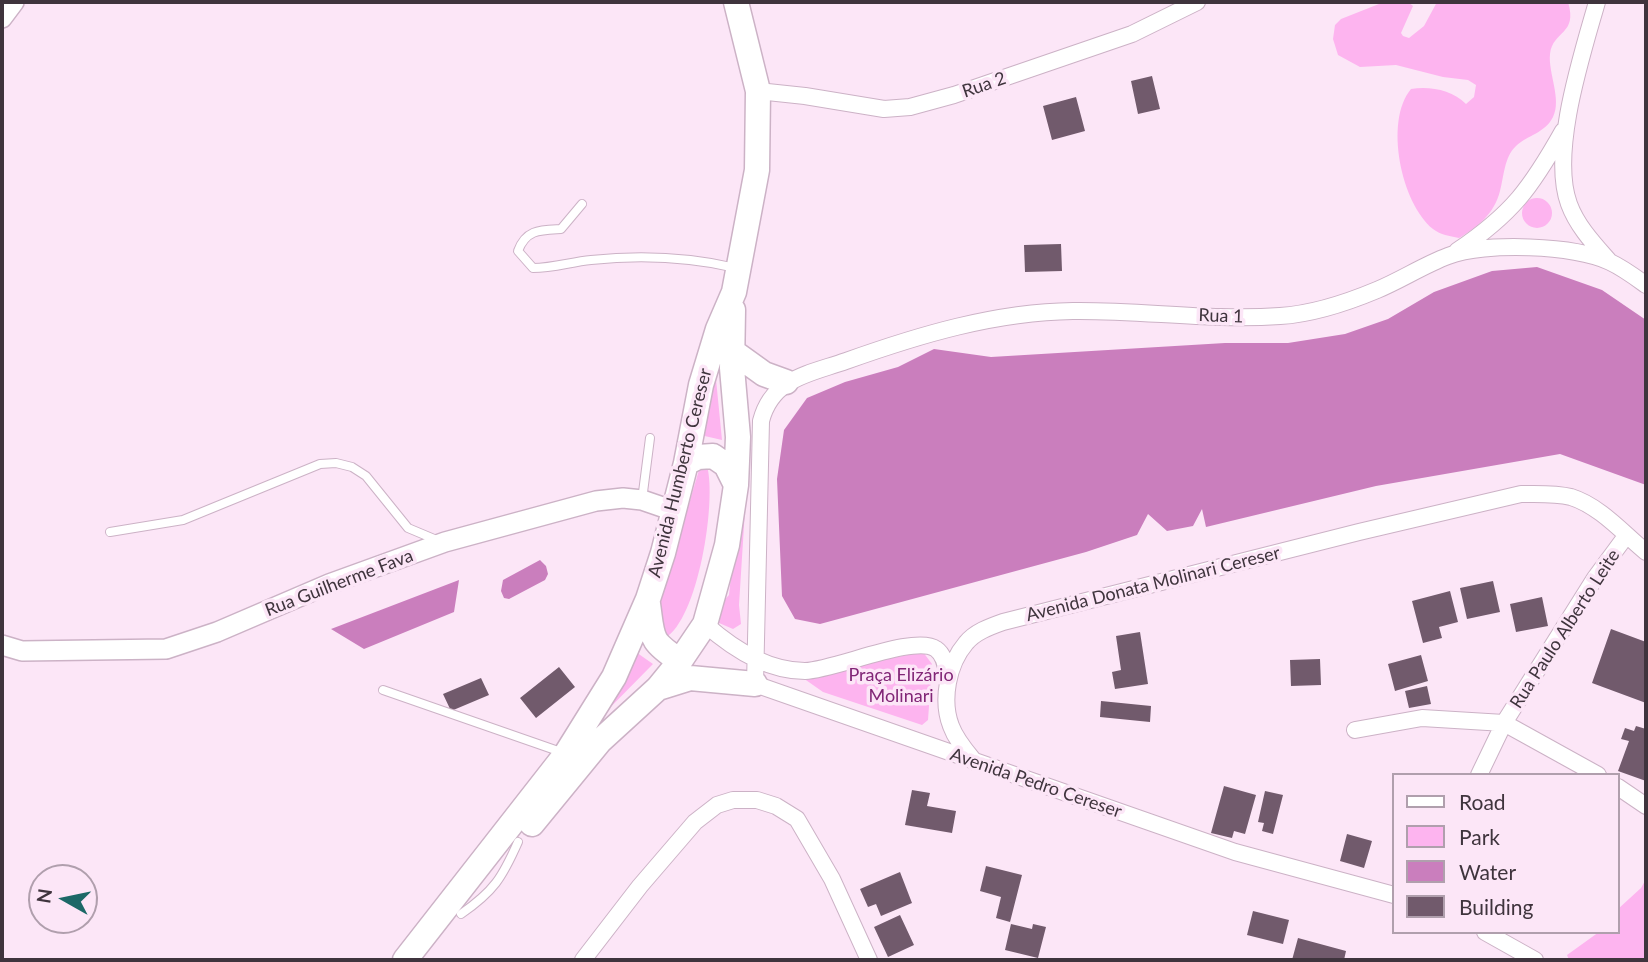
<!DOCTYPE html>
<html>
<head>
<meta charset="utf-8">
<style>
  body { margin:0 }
  #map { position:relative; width:1648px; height:962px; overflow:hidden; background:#fce6f7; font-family:Lato,sans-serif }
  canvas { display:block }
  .frame { position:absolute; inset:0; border:4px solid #3f343d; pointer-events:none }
  .legend { position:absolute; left:1392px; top:773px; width:228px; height:161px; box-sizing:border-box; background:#fce6f7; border:2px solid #b09fad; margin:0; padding:9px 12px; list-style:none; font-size:21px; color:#3f343d }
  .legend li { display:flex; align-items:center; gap:14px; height:35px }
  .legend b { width:35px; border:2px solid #b09fad }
  .north { position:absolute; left:28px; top:864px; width:70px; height:70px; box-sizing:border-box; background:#fce6f7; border:2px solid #b09fad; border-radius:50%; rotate:279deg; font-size:19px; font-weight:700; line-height:28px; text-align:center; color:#3f343d }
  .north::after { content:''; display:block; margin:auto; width:24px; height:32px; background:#1c6867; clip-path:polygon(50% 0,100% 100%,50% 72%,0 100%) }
</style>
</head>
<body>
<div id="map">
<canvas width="1648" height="962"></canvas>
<div class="frame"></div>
<ul class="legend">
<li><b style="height:9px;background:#fff"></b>Road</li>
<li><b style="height:19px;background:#fdb4ef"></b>Park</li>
<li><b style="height:19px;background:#ca7ebd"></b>Water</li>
<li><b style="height:19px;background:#715a6c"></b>Building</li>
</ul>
<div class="north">N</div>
</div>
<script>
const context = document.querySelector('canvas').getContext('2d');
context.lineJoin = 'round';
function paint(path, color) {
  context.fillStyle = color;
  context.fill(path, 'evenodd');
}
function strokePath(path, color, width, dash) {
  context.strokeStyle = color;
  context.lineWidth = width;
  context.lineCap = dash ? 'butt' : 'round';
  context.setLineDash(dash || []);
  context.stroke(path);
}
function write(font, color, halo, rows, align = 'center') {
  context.font = font + ' Lato,sans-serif';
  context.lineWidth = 7;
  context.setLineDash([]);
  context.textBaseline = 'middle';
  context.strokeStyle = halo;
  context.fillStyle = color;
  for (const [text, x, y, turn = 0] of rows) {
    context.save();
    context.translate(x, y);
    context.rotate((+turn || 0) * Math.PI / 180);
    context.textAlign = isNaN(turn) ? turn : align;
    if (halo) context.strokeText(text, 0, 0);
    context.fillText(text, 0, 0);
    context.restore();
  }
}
paint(new Path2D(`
  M1384,2H1408L1413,6L1401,33L1403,36L1409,38L1424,26L1437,2H1568C1578,35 1553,30 1550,54C1548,73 1562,99 1553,117C1545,133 1528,135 1516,146C1504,157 1504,177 1500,191C1494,214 1478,227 1459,238C1449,236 1441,235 1433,229C1401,203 1384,121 1411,89C1430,86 1452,90 1466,104L1474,97L1476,85L1468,80L1443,77L1396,65L1360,67L1338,55L1333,39L1335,25L1341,19Z
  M1522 213a15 15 0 1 1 30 0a15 15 0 1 1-30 0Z
  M713,349L722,440L696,434Z
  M707,466C717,501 698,620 665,638L653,625L699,470Z
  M747,478L739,605L741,624L733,629L719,623L716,609L729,595L741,479Z
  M633,650L653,664L583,735Z
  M923,652L932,664L928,720L922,725L823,692L803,678L839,668Z
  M1646,879V960H1569L1567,955L1599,932H1618V909L1641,888Z`), '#fdb4ef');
paint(new Path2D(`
  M1537,267L1602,290L1646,320V485L1560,454L1376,486L1206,527L1202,509L1193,526L1167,531L1148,514L1137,535L1086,552L820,624L795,619L782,596L777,479L784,430L807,398L845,382L898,367L934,349L991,357L1225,343H1288L1345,334L1388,319L1434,292L1492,271Z
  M540,560L546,566L548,574L545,580L509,599L504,598L501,591L503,580Z
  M459,580L454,612L364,649L331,629Z`), '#ca7ebd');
paint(new Path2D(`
  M1152,76L1160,109L1138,114L1131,81Z
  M1076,97L1085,131L1052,140L1043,106Z
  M1061,244L1062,271L1025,272L1024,245Z
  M1493,581L1500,612L1467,619L1460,588Z
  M1450,591L1458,622L1439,627L1442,638L1423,643L1412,601Z
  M1542,597L1548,626L1516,632L1510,604Z
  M1611,629L1646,642V703L1592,683Z
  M1140,632L1148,684L1115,689L1112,672L1121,670L1116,636Z
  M1421,655L1428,681L1395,691L1388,664Z
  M1320,659L1321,685L1291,686L1290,660Z
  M559,667L575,687L536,718L520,698Z
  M481,678L489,695L451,711L443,694Z
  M1427,686L1431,704L1409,708L1405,691Z
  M1101,701L1151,706L1150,722L1100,717Z
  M1636,726L1646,729V781L1618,771L1629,741L1621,739L1625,728L1634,731Z
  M1224,786L1256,795L1245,834L1234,831L1232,838L1211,833Z
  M912,790L930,793L927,806L956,811L952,833L905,825Z
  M1265,791L1283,795L1273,834L1262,831L1264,823L1258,822Z
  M1347,834L1372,841L1364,868L1340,861Z
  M986,866L1022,875L1010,922L996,918L1001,897L980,891Z
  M900,872L912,903L881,916L876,904L868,907L860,889Z
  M1253,911L1289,920L1283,944L1247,935Z
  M900,915L914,945L888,957L874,927Z
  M1011,924L1032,929L1033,924L1046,927L1038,958L1005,950Z
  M1298,938L1346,951L1344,960H1292Z`), '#715a6c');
const service = new Path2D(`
  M582,204L561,229C541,230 526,229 518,251L533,268C553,268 571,262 591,260C639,255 689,257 736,268
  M642,500L650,438
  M110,532L183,520L320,464L336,463L352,467L366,476L408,528L439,541
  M383,690L564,753
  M461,914C494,891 502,878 518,842`);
const minor = new Path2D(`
  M1597,2C1582,55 1550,152 1569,204C1577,226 1594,244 1609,261
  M758,91L805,96L884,109L910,107L954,95L1132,34L1197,2
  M1457,251C1512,214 1531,188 1563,131
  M705,624C732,648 767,671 805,671C835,670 915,634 936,649C945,655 946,668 948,678
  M746,681L1235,852L1394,895
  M755,684L761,421C772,378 809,374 846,361C919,335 995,312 1073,311C1142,310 1211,321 1280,316C1313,314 1346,303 1377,290C1401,280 1424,265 1448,256C1485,242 1575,245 1610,262C1623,268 1635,277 1646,285
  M1355,730L1422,718L1504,723L1598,775
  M975,762C966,751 956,740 951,726C941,700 948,664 966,643C975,632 989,627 1003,622L1359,532L1521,494C1537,494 1555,493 1571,497C1600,506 1624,534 1646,552
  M1479,775L1504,723L1595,578L1626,536
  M1618,787L1646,806
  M1485,932L1535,960
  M583,960L640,886L695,822L717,805L733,800H757L776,806L797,819L832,879L869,960`);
const tertiary = new Path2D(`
  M2,18L14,2
  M2,645L22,651L166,649L217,632L329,584L445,542L596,501L623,498L642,500L674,511`);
const primary = new Path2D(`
  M732,351L764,374L786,382
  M686,463L698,457L713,456L726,465L736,485
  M648,604C653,639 649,640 680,661
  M658,688L690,678L755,684
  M532,824L600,741L658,688L680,661L705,624L727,545L736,485L738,437L732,368L733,310
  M405,960L566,754L614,677L648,599L663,553L686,463L701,385L718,329L734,292L757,170L758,91L736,2`);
strokePath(service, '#ccb2c6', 10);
strokePath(minor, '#ccb2c6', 18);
strokePath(tertiary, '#ccb2c6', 22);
strokePath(primary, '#ccb2c6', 27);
strokePath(service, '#fff', 8);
strokePath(minor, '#fff', 16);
strokePath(tertiary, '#fff', 19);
strokePath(primary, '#fff', 24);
write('18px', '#3f343d', '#fce6f7', [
  ["Rua 2",984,85,-19],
  ["Rua 1",1221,316,2],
  ["Avenida Humberto Cereser",680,473,-76],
  ["Rua Guilherme Fava",339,583,-21],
  ["Avenida Donata Molinari Cereser",1153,584,-14],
  ["Rua Paulo Alberto Leite",1565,629,-57],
  ["Avenida Pedro Cereser",1036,783,19]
]);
write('18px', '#812676', '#fce6f7', [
  ["Praça Elizário",901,675],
  ["Molinari",901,696]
]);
</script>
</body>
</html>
